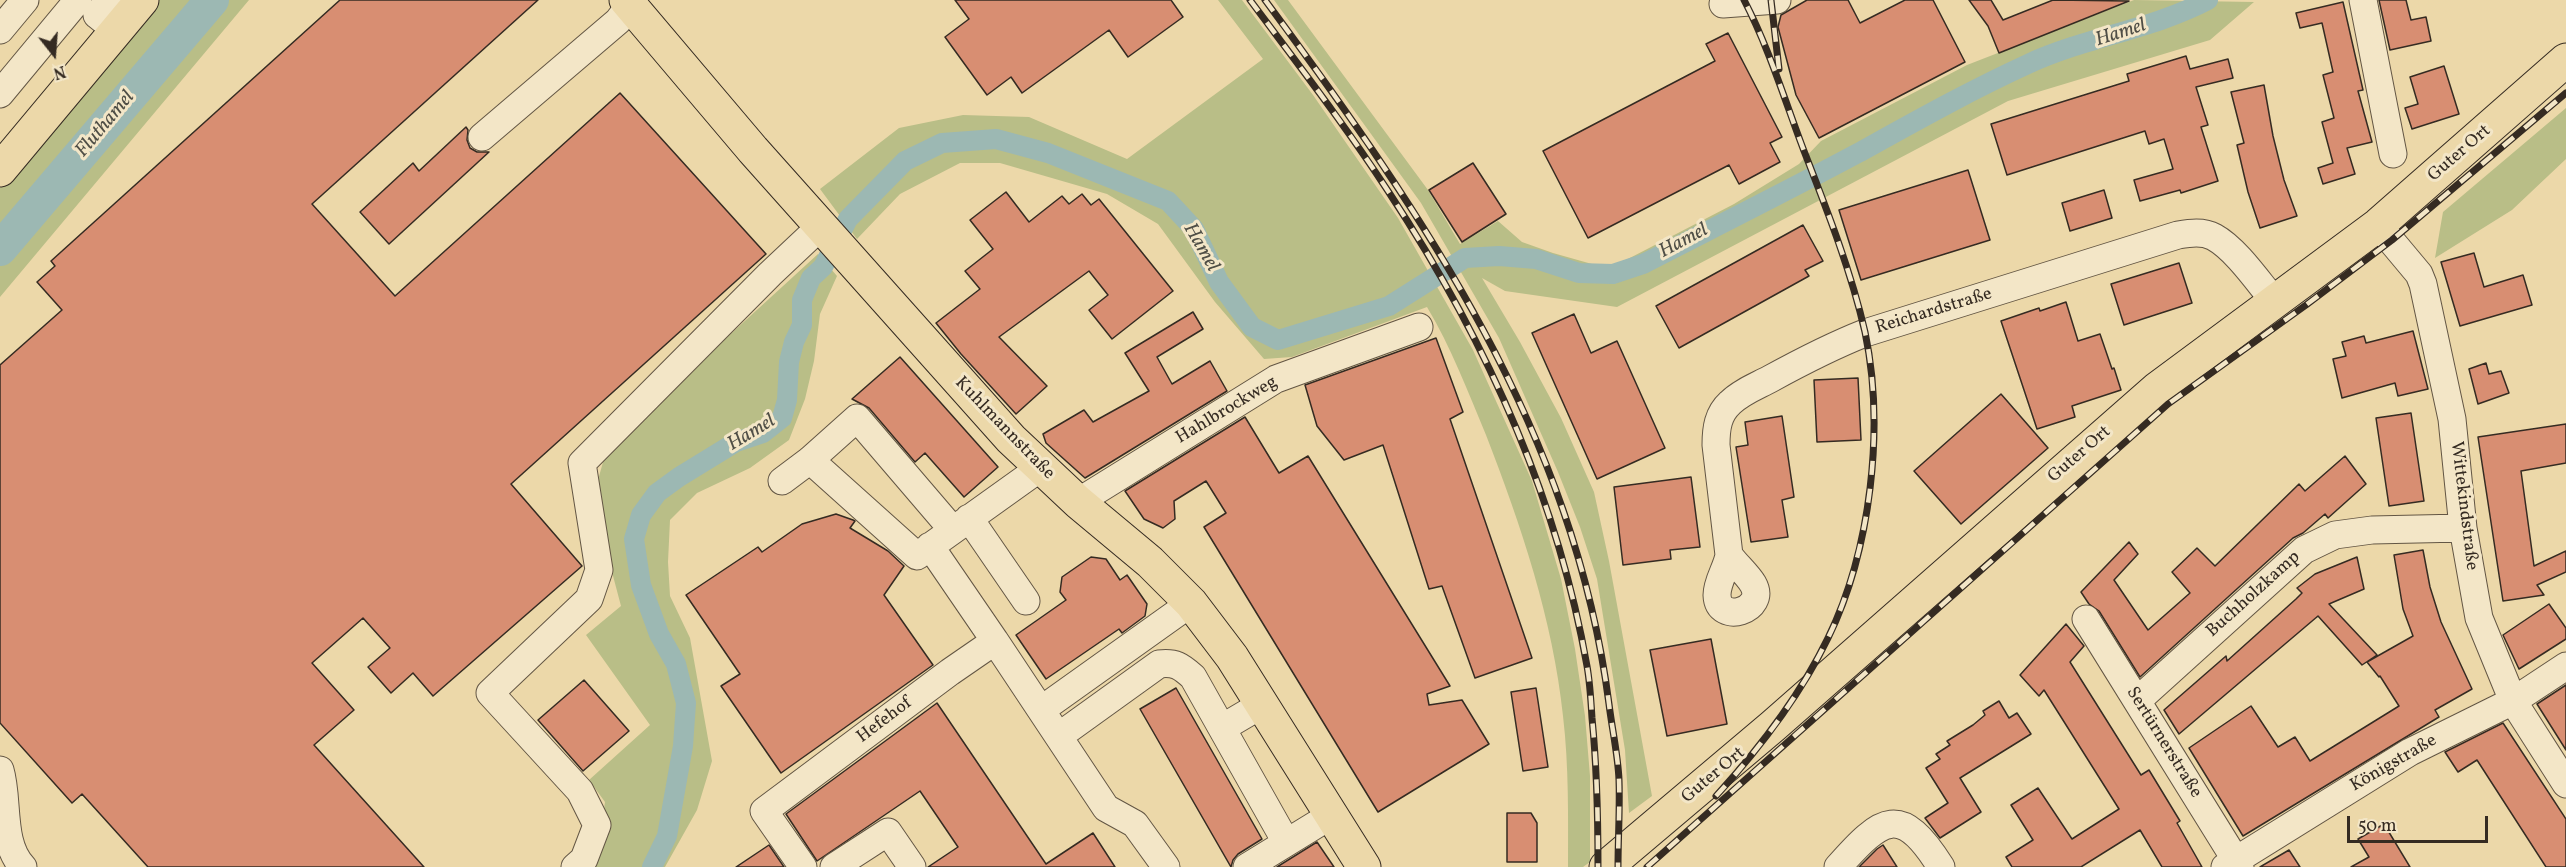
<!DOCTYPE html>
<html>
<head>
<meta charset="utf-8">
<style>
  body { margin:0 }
  #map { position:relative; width:2566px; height:867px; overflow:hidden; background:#ecd8a9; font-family:Vollkorn,serif }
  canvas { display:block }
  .north { position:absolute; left:24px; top:24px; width:60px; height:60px; -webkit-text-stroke:4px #f3e6c7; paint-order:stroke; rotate:163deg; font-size:16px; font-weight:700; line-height:24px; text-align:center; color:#352b22 }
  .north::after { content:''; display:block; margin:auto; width:21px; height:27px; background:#352b22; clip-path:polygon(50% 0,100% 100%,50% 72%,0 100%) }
  .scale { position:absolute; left:2347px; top:816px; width:141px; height:27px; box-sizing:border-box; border:3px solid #352b22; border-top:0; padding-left:8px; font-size:18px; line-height:21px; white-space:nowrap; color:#352b22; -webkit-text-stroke:4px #f3e6c7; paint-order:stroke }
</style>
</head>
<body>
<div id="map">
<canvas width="2566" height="867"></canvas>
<div class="north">N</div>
<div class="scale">50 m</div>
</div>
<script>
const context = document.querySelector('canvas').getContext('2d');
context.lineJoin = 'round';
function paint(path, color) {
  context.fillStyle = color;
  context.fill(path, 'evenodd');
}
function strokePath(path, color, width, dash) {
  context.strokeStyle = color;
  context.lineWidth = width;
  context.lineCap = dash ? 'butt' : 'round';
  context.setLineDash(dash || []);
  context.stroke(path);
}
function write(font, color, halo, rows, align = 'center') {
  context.font = font + ' Vollkorn,serif';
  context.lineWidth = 6;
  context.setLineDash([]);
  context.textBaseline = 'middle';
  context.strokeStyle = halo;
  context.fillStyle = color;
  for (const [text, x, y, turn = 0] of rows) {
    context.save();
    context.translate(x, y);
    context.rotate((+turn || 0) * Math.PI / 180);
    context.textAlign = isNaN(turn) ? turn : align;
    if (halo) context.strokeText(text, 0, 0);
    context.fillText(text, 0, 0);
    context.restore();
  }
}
paint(new Path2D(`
  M159,0H249L0,297V188Z
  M1218,0H1242L1313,95L1398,218L1473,350L1532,481L1561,579L1575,649L1585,716L1590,776V862L1583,867H1568C1568,817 1569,767 1563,716C1553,620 1521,525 1486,435C1468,392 1451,347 1427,307L1292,357L1264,359L1215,302L1158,224L1107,194L1000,163H960L900,194L857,239L820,189L899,128L963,115L1029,117L1127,159L1263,59Z
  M1274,0H1288L1428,190L1460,244L1498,221L1522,242L1553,253L1599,266L1614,265L1624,261L1734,204L1799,164L1821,141L1967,65L2134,0L2254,2L2210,40L2008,101L1617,307L1505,291L1482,278L1520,342L1561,418L1594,492L1609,561L1652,796L1629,813L1625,750L1597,579L1580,527L1558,472L1499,338L1421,203Z
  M2566,108V159L2512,210L2435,258L2443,212Z
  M818,254L837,276L820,314L814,361L805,399L789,440L750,468L697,493L670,520L668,562L670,596L690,638L712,761L697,810L665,867H587L597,859L605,802L589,780L650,725L586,635L621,606L608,557L598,480L605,455L676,384Z`), '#b9be87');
strokePath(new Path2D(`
  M652,867L667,836L683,746L686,703L676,664L659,634L641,585L634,539L641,515L657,493L679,477L736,442L763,433L782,418L787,400L789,362L794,342L802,325V300L811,278L823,267L848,219L905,161L942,143L996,139L1048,153L1168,201L1194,229L1219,282L1252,327L1278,340L1389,306L1465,258L1499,256L1536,259L1579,273L1613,274L1643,264C1715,227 1787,191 1858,153C1914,122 1969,91 2028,64C2086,37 2151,30 2208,0`), '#9cb8b3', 20);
strokePath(new Path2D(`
  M0,249L212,0`), '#9cb8b3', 34);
const building = new Path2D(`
  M340,0H538L312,204L395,296L620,93L766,254L511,484L582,566L433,696L413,673L391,693L368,667L390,648L363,618L312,663L354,710L314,745L424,867H148L82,794L72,803L0,723V365L62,310L37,282L55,266L51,261Z
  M955,0H1171L1183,17L1128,57L1109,30L1022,93L1011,77L987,95L945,37L969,19Z
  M1807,0H1848L1860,23L1905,0H1933L1965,62L1819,138L1796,95L1778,27L1781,15Z
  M1969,0H1991L2003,20L2053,0L2129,1L1999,53L1988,26Z
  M2379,0H2406L2411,20L2426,17L2431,41L2390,50Z
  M2343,2L2363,90L2358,91L2372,142L2347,148L2355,174L2323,184L2318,168L2333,163L2322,122L2334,118L2323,75L2333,72L2322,23L2300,28L2296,13Z
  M1728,33L1782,137L1770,143L1780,162L1739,184L1729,165L1588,238L1543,151L1715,61L1706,44Z
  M2186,56L2190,69L2228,59L2233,78L2196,87L2208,125L2201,127L2218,181L2181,193L2180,190L2140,201L2134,180L2173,169L2164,139L2149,144L2145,131L2007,175L1991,124L2129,81L2127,74Z
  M2444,66L2459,114L2412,129L2405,108L2418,104L2410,77Z
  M2264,85L2273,136L2284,180L2297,216L2260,228L2248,192L2237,145L2244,143L2231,92Z
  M466,127L468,130L467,140L470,148L477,152H489L389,244L360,212L413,163L419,171Z
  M1473,163L1506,214L1462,242L1429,190Z
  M1968,170L1990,240L1861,280L1839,210Z
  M2104,190L2112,218L2070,231L2062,203Z
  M1006,192L1029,222L1062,196L1069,204L1082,194L1091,205L1099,199L1173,291L1112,339L1089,310L1108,295L1089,271L999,337L1047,386L1016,414L961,354L936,323L980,289L965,271L993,249L970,220Z
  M1803,225L1823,261L1805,270L1809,276L1679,348L1656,306Z
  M2474,253L2484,287L2523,275L2532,305L2460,326L2441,262Z
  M2179,263L2192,303L2124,325L2111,284Z
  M2066,302L2078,341L2100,334L2112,369L2114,368L2121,390L2072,406L2075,417L2037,429L2001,321L2039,308L2040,311Z
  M1193,312L1203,329L1157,357L1172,384L1210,361L1227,391L1085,478L1046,443L1043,434L1084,410L1093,422L1149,391L1125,353Z
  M1574,314L1591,353L1617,341L1665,448L1597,479L1532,333Z
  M2413,331L2428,389L2398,396L2395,383L2342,398L2333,359L2346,356L2342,342L2364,336L2366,343Z
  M1436,338L1463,412L1450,419L1532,658L1475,678L1442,586L1429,589L1383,445L1344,460L1317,426L1305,385Z
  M900,357L998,467L964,497L925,453L915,462L869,408L852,399Z
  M2486,363L2489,374L2501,371L2509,393L2478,404L2469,369Z
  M1858,378L1861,440L1817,442L1814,380Z
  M2001,394L2048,448L1961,524L1914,471Z
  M2411,413L2424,501L2389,506L2376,418Z
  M1782,416L1794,497L1782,500L1788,537L1751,542L1736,447L1748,445L1745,422Z
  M1245,417L1279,473L1308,456L1450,686L1427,694L1429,705L1462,700L1489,744L1378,812L1204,527L1226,513L1206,481L1174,501L1175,519L1163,528L1144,519L1125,491Z
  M2566,424V463L2521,471L2534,566L2566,551V572L2537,585L2544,595L2503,601L2478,437Z
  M2345,456L2366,484L2328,518L2325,514L2303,533L2293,538L2140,677L2099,611L2089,604L2081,592L2129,542L2138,554L2114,580L2148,630L2190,593L2172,572L2197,548L2215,566L2299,484L2305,491Z
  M1691,477L1700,547L1670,550L1671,559L1623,565L1614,487Z
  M836,514L853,520L855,521L850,528L888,551L904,566L884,595L933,665L781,773L721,686L740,674L686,595L758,547L762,552L802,524Z
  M2423,550L2430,587L2441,622L2472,689L2435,710L2439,717L2243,836L2189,748L2251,706L2278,747L2295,737L2310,761L2399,706L2380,676L2379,677L2367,662L2413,636L2403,609L2394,555Z
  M1091,557L1106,559L1120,580L1127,575L1147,604L1145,616L1122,633L1119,629L1046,679L1016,635L1066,600L1060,592L1062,577Z
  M2357,557L2364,589L2329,604L2377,655L2362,665L2318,616L2179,734L2164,710L2226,656L2227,661L2296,599L2302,593L2297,588L2315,574Z
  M2549,604L2566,628V639L2519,669L2503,635Z
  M2066,624L2084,646L2070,662L2141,775L2149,770L2180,821L2177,823L2202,867H2162L2140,830L2081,867H2012L2006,857L2033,840L2011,805L2038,788L2072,839L2119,809L2044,690L2039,696L2020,675Z
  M1711,639L1727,724L1667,736L1650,650Z
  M584,680L629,731L583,771L538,720Z
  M2566,685V750L2537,704Z
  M1176,688L1262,839L1238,854L1233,860L1231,867L1140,709Z
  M1536,688L1548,767L1523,771L1511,692Z
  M1999,701L2009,718L2017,713L2031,734L1960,778L1981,812L1940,838L1925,818L1948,803L1926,768L1940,759L1936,754L1950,745L1947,741L1973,725L1985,715L1983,711Z
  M937,703L1046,864L1093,833L1115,867H928L958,847L920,791L817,861L786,814Z
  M2503,723L2566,819V867H2546L2477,760L2458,772L2445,752Z
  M1507,813H1531L1537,823V862H1507Z
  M2384,824L2410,867H2351L2369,857L2358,839Z
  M1317,842L1334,867H1277Z
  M769,845L784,867H736Z
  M1883,845L1897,867H1859L1877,849Z
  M2289,850L2300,867H2260Z`);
paint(building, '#d88e72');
strokePath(building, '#352b22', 1.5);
const minor = new Path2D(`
  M110,0L97,15L117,31
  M2363,0L2393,154
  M1723,4L1777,0
  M0,30L25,0
  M0,94L78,0
  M482,137L618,21L634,0
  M2378,225L2419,274L2423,284L2452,419L2463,528L2479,618L2513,701L2566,784
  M810,460L917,556L1040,468
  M782,481L810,460L857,418L952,529
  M1078,502L1276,379L1419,327
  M969,518L1026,601
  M930,546L995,641
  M1729,555C1736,565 1747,574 1753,584C1768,610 1718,626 1717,595C1717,581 1727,568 1729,555L1716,445C1716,428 1718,414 1730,403C1741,392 1757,386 1770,379C1801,362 1832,346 1865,333L2178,235C2190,233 2203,231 2214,237C2236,249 2259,283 2275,302
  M2086,619L2240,867
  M2138,700L2304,550L2335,535L2372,530L2463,528
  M1041,710L1191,603
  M1222,728L1261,705
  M1059,736L1159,664C1175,662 1181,666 1193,677L1286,842
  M0,770C9,800 0,843 23,867
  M575,867L584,859L597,825L580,791L490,693L589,599L599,570L582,463L770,274L821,226
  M803,867L764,811L950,672L995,641L1106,808L1135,824L1166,867
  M834,867L888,832L912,867
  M1247,867L1330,816
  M1838,867C1882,817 1901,803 1941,867
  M2225,867L2410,752L2513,701L2566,666`);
const major = new Path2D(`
  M626,0L753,150L1011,439L1078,502L1150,562L1191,603L1232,657L1364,867
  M0,170L142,0
  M1606,867L1773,726L2158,388L2378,225L2566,60`);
strokePath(minor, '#635644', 29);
strokePath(major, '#352b22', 35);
strokePath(minor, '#f3e6c7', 27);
strokePath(major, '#ecd8a9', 33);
const rail = new Path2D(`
  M1250,0C1297,63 1345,125 1388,191C1483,335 1557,495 1587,666C1590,683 1591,701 1592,718C1597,768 1598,817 1598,867
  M1265,0C1424,215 1574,432 1609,704C1612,729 1618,755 1619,780C1620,809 1618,838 1618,867
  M1771,0L1779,69
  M1716,796C1759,749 1800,696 1828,638C1871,550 1885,427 1865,332C1851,271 1827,210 1804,151C1785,101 1769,48 1744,0
  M1647,867L2168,404L2306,305L2392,240L2566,93`);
strokePath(rail, '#352b22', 7);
strokePath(rail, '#f3e6c7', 4.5, [14]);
write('18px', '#352b22', '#f3e6c7', [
  ["Guter Ort",2460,154,-41],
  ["Reichardstraße",1934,312,-17],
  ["Hahlbrockweg",1227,411,-31],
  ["Kuhlmannstraße",1004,429,46],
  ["Guter Ort",2080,455,-41],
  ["Wittekindstraße",2463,506,83],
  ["Buchholzkamp",2254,595,-42],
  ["Hefehof",885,721,-37],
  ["Sertürnerstraße",2163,743,58],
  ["Königstraße",2394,764,-30],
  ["Guter Ort",1714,776,-40]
]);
write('italic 20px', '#4f4e46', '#f3e6c7', [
  ["Hamel",2121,34,-18],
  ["Fluthamel",106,125,-50],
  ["Hamel",1684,242,-28],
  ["Hamel",1200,248,60],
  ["Hamel",752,434,-31]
]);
</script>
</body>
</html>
